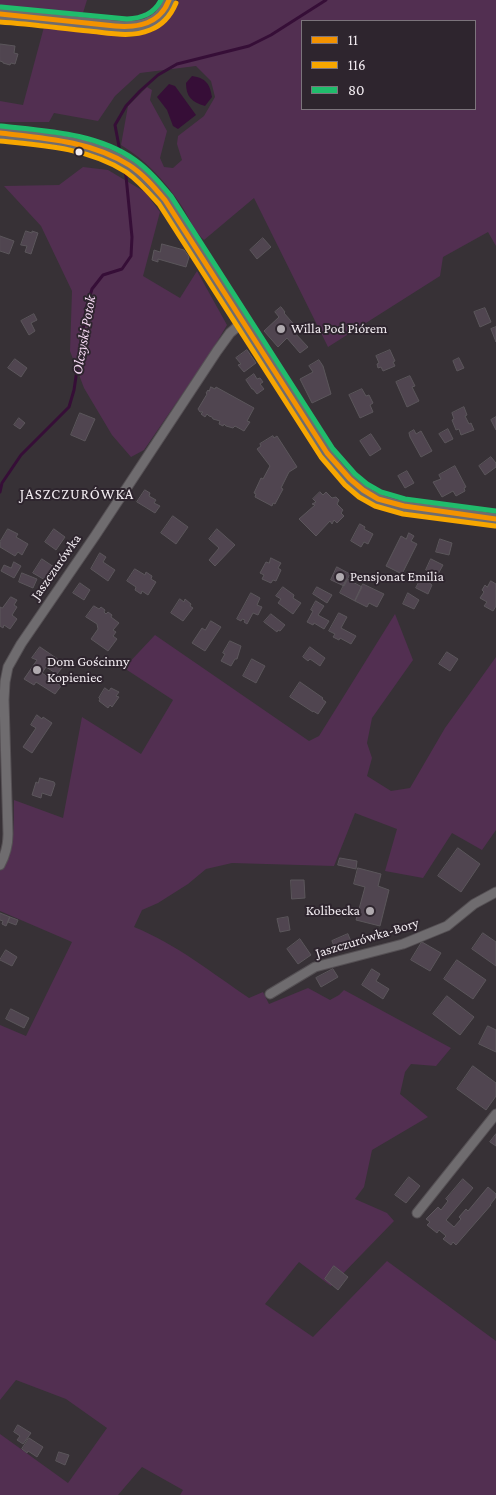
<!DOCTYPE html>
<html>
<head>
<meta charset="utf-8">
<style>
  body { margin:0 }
  #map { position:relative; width:496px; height:1495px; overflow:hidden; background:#373136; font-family:"Crimson Pro",serif }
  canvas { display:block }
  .legend { position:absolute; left:301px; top:20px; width:175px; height:90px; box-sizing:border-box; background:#2e252e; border:1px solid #7c747c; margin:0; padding:6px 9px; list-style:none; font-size:15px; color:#f1ebf0 }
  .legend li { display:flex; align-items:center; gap:10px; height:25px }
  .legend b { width:25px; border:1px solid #7c747c }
</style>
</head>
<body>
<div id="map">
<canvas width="496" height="1495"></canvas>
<ul class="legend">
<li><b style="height:6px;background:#f39200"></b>11</li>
<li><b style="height:6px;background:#f7a600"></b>116</li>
<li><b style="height:6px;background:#20bc6c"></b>80</li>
</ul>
</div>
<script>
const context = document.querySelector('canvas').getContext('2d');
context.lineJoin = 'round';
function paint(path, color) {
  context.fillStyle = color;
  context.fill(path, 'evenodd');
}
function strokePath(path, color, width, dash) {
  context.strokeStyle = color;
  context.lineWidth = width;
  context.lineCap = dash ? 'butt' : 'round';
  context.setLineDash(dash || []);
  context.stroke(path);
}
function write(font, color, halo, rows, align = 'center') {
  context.font = font + ' "Crimson Pro",serif';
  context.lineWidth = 4;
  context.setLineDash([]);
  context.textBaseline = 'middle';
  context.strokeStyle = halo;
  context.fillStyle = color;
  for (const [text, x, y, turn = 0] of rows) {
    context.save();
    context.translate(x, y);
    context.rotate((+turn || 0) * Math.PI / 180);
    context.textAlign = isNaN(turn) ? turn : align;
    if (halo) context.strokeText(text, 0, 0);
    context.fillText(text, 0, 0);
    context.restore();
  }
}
paint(new Path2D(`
  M0,0H87L82,16L0,6Z
  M178,0H496V246L488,232L443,257L440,276L328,347L254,198L204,240C194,231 189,217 181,205C165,181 146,160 121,145L128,106L147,87L152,90L150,100L167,131L160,158L164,167L173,168L182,160L177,144L178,136L204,116L215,97L211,81L196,66L140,73L115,96L98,121L54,113L49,122H0V101L23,105L44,27L132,37L152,32L169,19ZM302,21H475V109H302Z
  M83,167L108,170L145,192L160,212L143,276L180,298L197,271L227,325L211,352L144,450L131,457L112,435L84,388L70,351L72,291L41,226L4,186L59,185Z
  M395,614L413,660L372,718L367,743L372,758L367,776L391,791L410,788L445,728L496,657V830L482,850L452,833L423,878L385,871L397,829L355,813L334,866L232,863L206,869L188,884L158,903L142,910L134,927C176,944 212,973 249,998L263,992L269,1004L308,988L330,1000L339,995L344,990L451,1048L436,1066L411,1064L405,1072L400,1094L428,1117L372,1150L364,1187L355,1199L387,1213L394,1221L331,1286L299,1262L265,1304L313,1337L387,1261L496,1341V1495H180L183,1490L142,1467L118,1495H0V1434L68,1483L107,1428L66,1399L16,1380L0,1400V1025L26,1036L72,942L0,911V871C17,853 13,823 14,800L63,818L82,717L141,754L173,700L124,668L155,635L309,741L319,736Z`), '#522f51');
paint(new Path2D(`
  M192,76C206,78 210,84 212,97L205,106C192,102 186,97 186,83Z
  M169,84L175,86L196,115L178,129L173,126L167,110L157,97Z`), '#360e37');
strokePath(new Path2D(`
  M121,157L115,125L126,106L140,91L158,75L177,64L249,46L271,35L326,0
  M0,492L2,483L21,455L69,407L74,390L86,309L92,289L103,275L122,269L131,256L132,237L126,176L123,165`), '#360e37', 3);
const building = new Path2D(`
  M0,44L15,46L14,53L18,54L15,64L11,63L10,65L3,63V62L0,61Z
  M26,231L32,233V231L38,233L31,254L25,252L27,246L21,245Z
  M0,236L14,241L9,254L0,251Z
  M263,238L271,247L257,259L250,250Z
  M162,244L184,250L189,257L186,267L158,259V262L152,260L154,250L160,252Z
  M281,307L285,312L284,313L297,328L293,331L308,347L300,353L287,338L278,347L264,331L279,317L275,312Z
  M485,308L491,322L480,327L474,312Z
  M34,314L37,320L31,323L35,331L29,335L21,321Z
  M496,327V342L491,329Z
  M247,350L256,363L244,372L238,365L241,364L236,358Z
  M390,350L395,361L393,362L395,366L383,371L381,367L378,368L377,364L379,363L376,356Z
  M459,358L464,368L457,371L453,361Z
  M15,359L27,368L21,377L8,368Z
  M319,360L323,366L331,394L312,403L300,379L313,372L309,366Z
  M254,374L257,379L260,378L263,382L260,384L264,389L257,394L253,389H252L246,380Z
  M410,376L415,386L412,387L419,401L407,407L396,382Z
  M211,387L215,389L216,387L254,408L247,421L250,422L244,431L235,426L233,428L226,426L224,424L223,426L219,424L220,421L213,419L212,417L209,416L207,414L205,417L201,414L203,412H200L198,409L207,394L206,393L208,390L209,391Z
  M362,389L366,396L369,395L373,403L370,405L373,412L360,418L349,395Z
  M464,407L467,415L465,416L469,424L471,423L474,430L461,435L459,429L456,430L452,420L454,419L452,413Z
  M80,413L95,419L85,441L71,435Z
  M496,417V430L491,420Z
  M19,418L25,423L20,429L14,425Z
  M448,429L453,439L445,443L439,434Z
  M414,430L416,434L421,431L432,451L421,457L410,437L409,433Z
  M371,434L381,449L370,456L360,441Z
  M273,436L274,438L277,436L297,467L289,472L281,488L283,489L275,504L273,503L272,506L255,497L256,494L254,493L261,478L263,479L270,466L257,449L261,446L260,444Z
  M491,457L496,463V467L485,475L479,466Z
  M455,466L466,487L464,488L465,491L456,496L453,491L442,497L433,482L441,479L439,475Z
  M407,471L414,483L405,488L398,476Z
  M145,490L150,493L149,496L156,500L154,503L160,506L155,513L137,502Z
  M320,492L323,495L326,492L332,498L336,497L339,500L337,504L343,510L341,513L344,516L337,523L334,520L332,524L330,521L316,536L299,519L315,505L312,504L316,502L313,499Z
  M173,516L188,527L176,544L161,533Z
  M360,524L365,527L364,529L373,534L368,544L364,542L361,547L351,541Z
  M8,529L18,534L16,537L28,544L22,555L18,552L15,556L0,547V542Z
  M54,529L65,537L56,550L45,542Z
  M217,529L235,545L215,566L209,560L219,548L209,539Z
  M409,533L414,536L411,541L417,544L402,574L386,566L401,536L406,539Z
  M440,539L452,543L449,555L436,552Z
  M100,553L106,557L103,562L115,570L108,581L91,569Z
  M271,558L281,563L278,568L281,570L276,581L273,580L271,583L262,579L264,575L260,573L266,562L269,563Z
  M42,559L54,567L45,580L33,573Z
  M431,559L443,565L437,576L426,570Z
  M14,562L21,566L14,578L1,571L4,565L11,568Z
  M337,567L350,574L344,586L331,580Z
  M135,569L145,575L146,572L152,576L151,579L156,582L148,595L142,591L141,594L135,590L136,587L127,581Z
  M22,573L37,579L33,588L19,582Z
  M422,577L432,585L428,594L416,588Z
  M347,579L362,587L355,601L340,593Z
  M491,581L496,584V606L493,611L484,606L487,602L480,598L484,592L482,590L485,585L487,587Z
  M80,583L90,590L84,600L73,593Z
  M363,584L384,594L377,607L369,603L367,607L355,601Z
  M283,587L294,595L293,598L301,603L293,614L278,603L281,599L276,596Z
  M317,587L332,595L327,603L313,594Z
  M251,593L260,598L257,605L262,607L258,615L253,613L247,624L244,622L245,620L242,619L241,621L237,619Z
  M408,593L419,600L414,609L403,604Z
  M11,597L17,600L14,605L17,607L12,615L17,619L10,629L4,625L3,628L0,626V607L2,608Z
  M180,599L184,602L185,599L191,604L190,606L193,608L183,621L171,613Z
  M316,601L324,606L318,615L329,621L324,629L314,623L313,625L307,622L313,611L311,610Z
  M94,606L99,609L101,607L105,610L104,612L106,614L108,612L112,615L111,617L119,623L113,630L116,632L113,636L117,639L108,651L91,639L98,629L97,624L86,617Z
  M339,613L347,617L341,628L356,636L351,644L340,638L339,640L333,637L335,634L329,631Z
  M271,614L285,625L280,631L278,630L277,632L264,622Z
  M211,621L221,627L205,651L192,643L202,628L205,630Z
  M230,641L241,646L237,659H235L231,666L221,661L225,654L223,653Z
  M40,647L65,664L57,674L46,667L42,673L61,686L55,694L36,682L34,685L24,679L37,660L32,658Z
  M310,647L325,658L320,666L310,659L308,661L303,657Z
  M447,652L458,659L450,671L439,664Z
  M252,659L265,666L256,683L243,676Z
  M300,682L323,698L322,699L326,702L318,714L313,711V712L290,697Z
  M105,688L109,691L111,688L119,692L116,696L119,697L112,707L110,705L108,708L99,701L100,699L99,698Z
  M37,715L42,719L43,717L52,723L32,753L23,747L36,728L31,725Z
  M40,778L54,782L55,784L51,796L42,793L41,798L32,795L36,782L38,783Z
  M458,848L480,864L461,892L438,876Z
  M340,858L357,861L356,869L338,865Z
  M358,868L381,874L378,886L389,890L380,926L356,920L365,887L354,884Z
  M291,880H304L305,898L292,899Z
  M0,913L10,917L6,926L2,924L3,921L0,920Z
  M10,917L18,920L16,925L8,922Z
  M288,917L290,930L280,932L277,919Z
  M483,933L496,942V966L472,949Z
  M348,934L352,944L336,951L332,941Z
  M300,939L311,955L298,964L287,949Z
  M422,942L441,953L430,971L411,960Z
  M6,950L17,957L12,966L0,960Z
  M457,960L486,980L473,999L444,979Z
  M333,969L338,977L321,987L316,978Z
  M372,969L380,974L376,981L389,989L383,999L362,985Z
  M447,996L474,1017L460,1035L433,1014Z
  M11,1009L29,1018L24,1028L6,1019Z
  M488,1026L496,1030V1052L479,1044Z
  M473,1066L496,1083V1096L486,1110L457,1089Z
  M496,1134V1146L490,1142Z
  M409,1177L420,1186L406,1203L395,1195Z
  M463,1179L473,1188L446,1220L454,1227L461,1219L459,1217L466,1209L468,1211L488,1187L496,1194V1197L490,1205H491L456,1245L453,1242L451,1245L443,1239L446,1236L439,1230L437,1233L427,1225L430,1222L426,1219L438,1207L441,1210L448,1201L446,1199Z
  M334,1266L348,1277L338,1290L325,1279Z
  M18,1425L31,1433L23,1444L17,1440L20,1436L14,1432Z
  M29,1438L43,1447L37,1457L28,1451L27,1453L22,1449Z
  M59,1452L69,1455L65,1465L56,1461Z`);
paint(building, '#504550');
strokePath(building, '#5b565b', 1);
const street = new Path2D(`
  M0,865C6,854 8,846 8,834L4,700L5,682L8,667L21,644L95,536L217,351L230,333L244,321
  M270,994L315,967L403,944L447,926L474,904L496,892
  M417,1213L496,1114`);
const secondary = new Path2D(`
  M0,14C32,17 64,21 96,24C112,26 130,29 146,24C157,20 165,12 169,0
  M0,133C65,141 123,142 165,200L327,453C340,472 357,489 378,499C395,506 413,508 431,510C453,513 474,516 496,519`);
strokePath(street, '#555054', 11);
strokePath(secondary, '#555054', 14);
strokePath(street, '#6f6c6f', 9);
strokePath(secondary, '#6f6c6f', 11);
strokePath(new Path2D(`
  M0,14L115,26C138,28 160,24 169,0
  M0,133C44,138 91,141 129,165C143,174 154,187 165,200L327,453L350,479L363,490L378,499L404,506L496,519`), '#f39200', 5);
strokePath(new Path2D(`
  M0,22C30,24 59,28 89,31C109,33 131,38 150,30C163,25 171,15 176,3
  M0,141C42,145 89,148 126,172C139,181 149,193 159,204L321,457L345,485L359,497L375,506L403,514L495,526`), '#f7a600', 5);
strokePath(new Path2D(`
  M1,7L127,19C142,18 154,14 161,0
  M1,126C46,131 97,133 135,160C149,170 160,183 171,196L333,449L355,474L367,484L381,492L405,499L496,511`), '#20bc6c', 5);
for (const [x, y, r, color] of [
  [79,152,4.5,"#f1ebf0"],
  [281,329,5,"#b0aaaf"],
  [340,577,5,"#b0aaaf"],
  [37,670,5,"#b0aaaf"],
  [370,911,5,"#b0aaaf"]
]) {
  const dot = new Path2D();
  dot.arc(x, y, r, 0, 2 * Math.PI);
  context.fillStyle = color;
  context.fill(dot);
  strokePath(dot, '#2e252e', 2);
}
write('14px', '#f1ebf0', '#2e252e', [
  ["Willa Pod Piórem",291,329],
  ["Pensjonat Emilia",350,577],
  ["Dom Gościnny",47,662],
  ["Kopieniec",47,678],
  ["Kolibecka",360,911,"right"]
], 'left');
write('14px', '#f1ebf0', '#2e252e', [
  ["Jaszczurówka",56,567,-55],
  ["Jaszczurówka-Bory",367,938,-17]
]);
write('italic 15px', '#f7daf5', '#2e252e', [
  ["Olczyski Potok",84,335,-80]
]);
context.letterSpacing = '1px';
write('15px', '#f1ebf0', '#2e252e', [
  ["JASZCZURÓWKA",77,494]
]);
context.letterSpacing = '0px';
</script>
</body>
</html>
